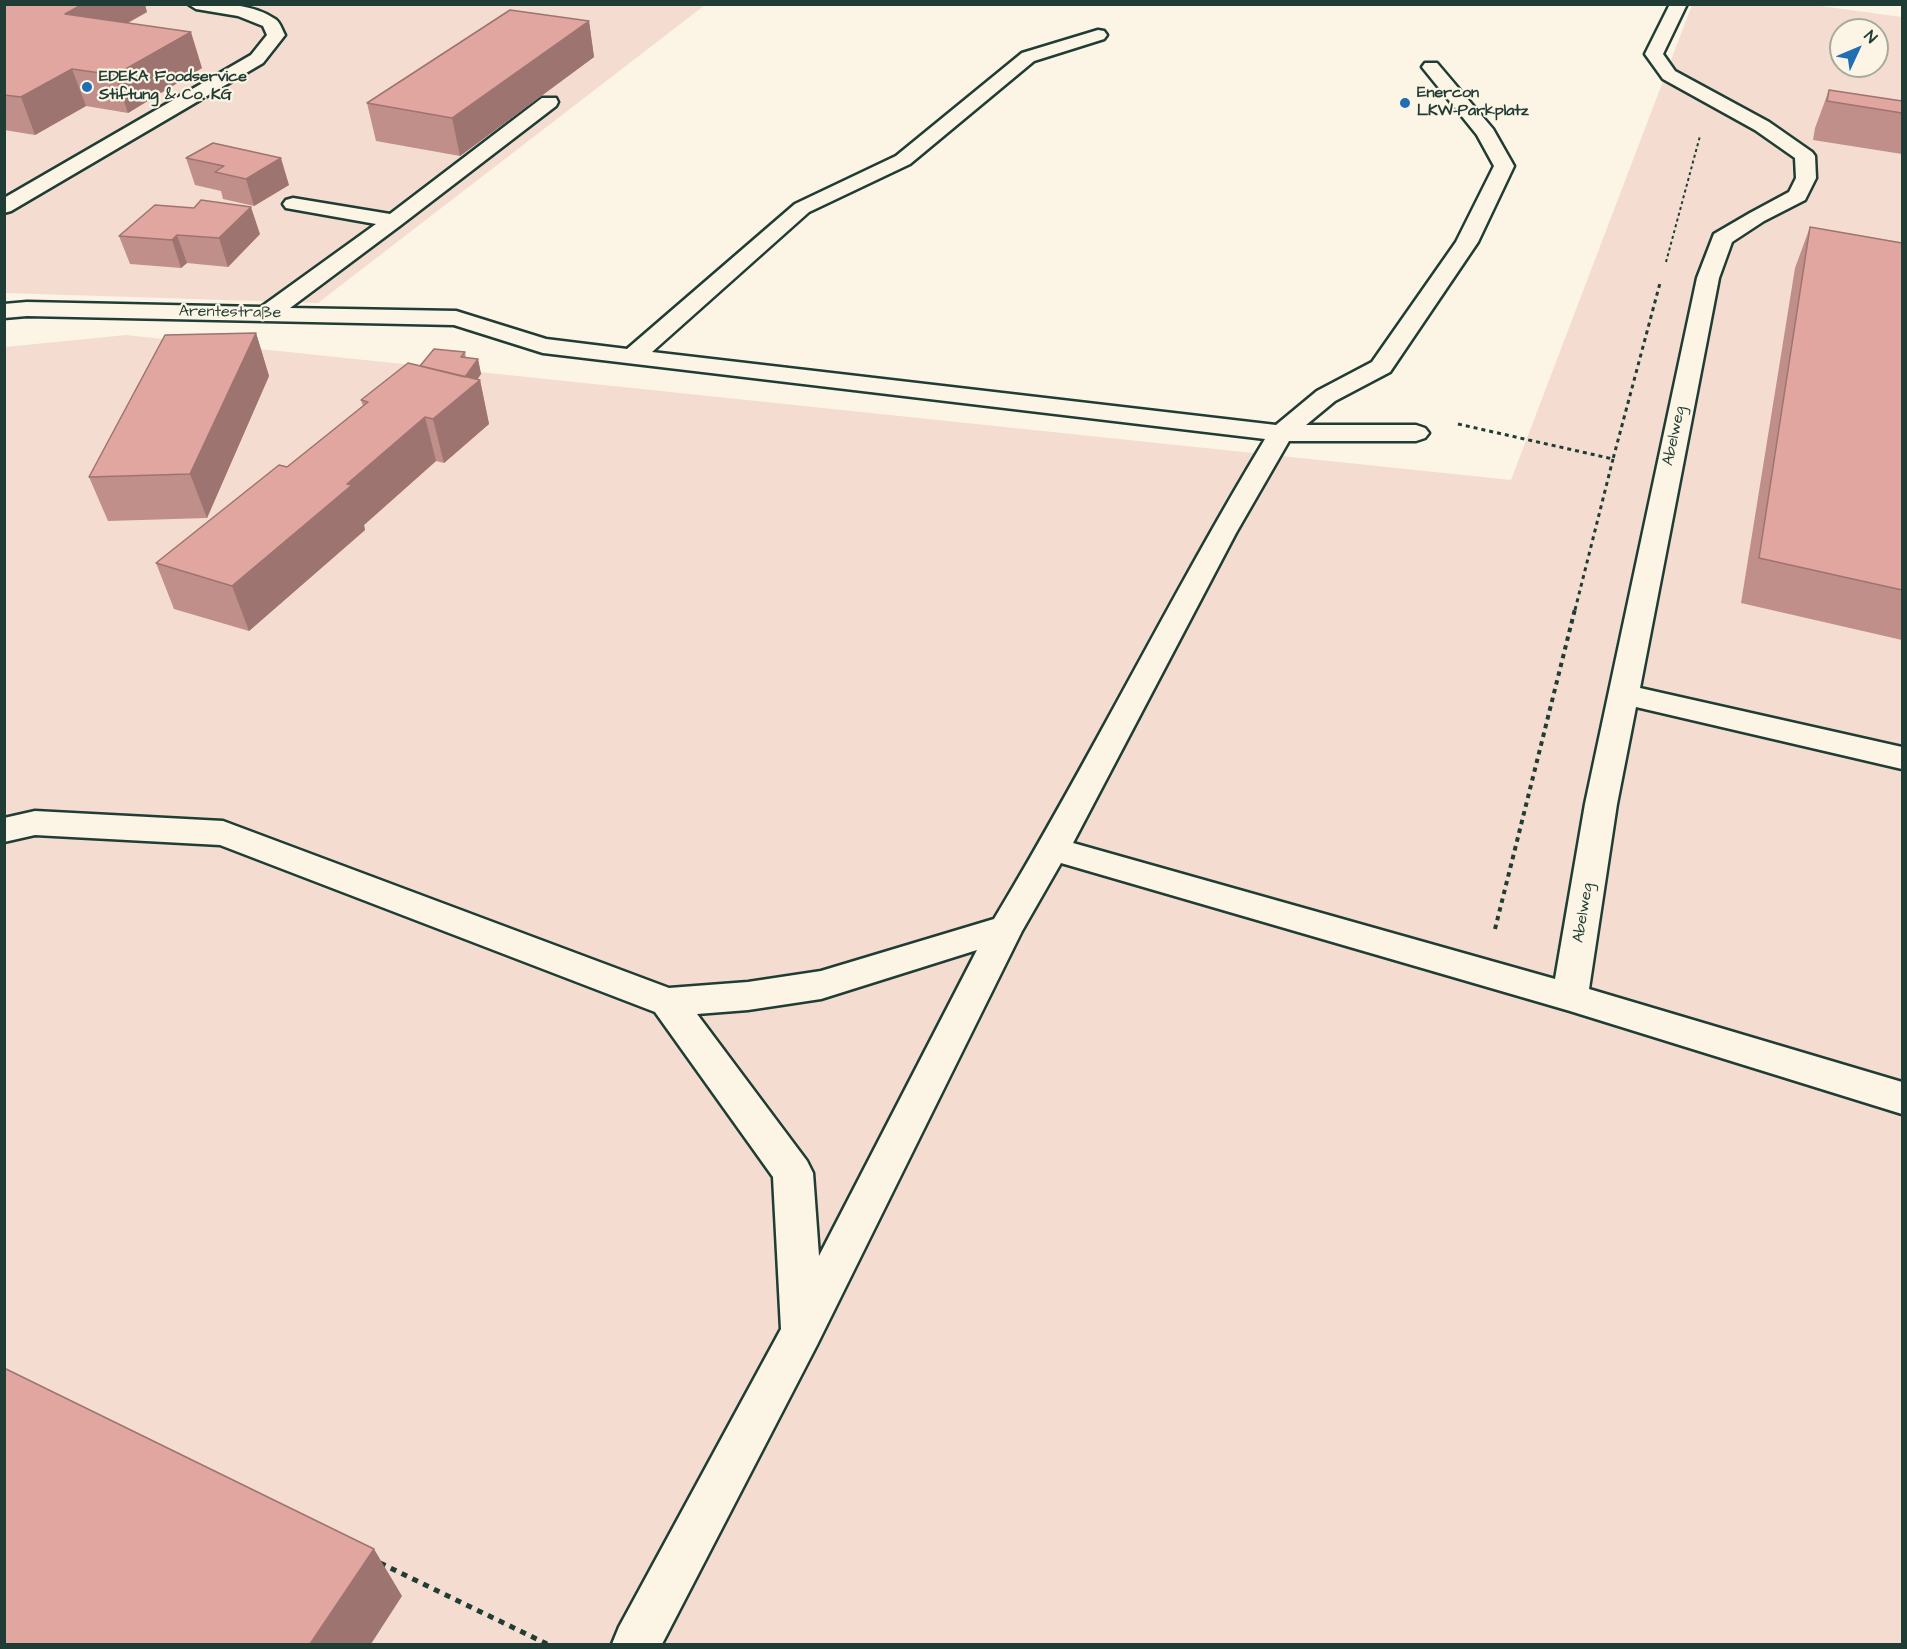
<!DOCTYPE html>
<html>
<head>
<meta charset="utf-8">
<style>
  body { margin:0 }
  #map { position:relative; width:1907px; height:1649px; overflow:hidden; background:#fcf5e5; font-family:"Architects Daughter",sans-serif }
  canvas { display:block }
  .frame { position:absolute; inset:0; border:6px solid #1f3d34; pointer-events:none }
  .north { position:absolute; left:1829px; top:18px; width:60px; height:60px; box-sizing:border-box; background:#fcf5e5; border:2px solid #a4ab9e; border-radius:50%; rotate:46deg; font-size:16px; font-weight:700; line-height:24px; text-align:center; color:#1f3d34 }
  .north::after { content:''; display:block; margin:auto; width:21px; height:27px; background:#1f6fb2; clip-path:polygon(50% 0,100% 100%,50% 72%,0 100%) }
</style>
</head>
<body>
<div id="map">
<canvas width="1907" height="1649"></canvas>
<div class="frame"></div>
<div class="north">N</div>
</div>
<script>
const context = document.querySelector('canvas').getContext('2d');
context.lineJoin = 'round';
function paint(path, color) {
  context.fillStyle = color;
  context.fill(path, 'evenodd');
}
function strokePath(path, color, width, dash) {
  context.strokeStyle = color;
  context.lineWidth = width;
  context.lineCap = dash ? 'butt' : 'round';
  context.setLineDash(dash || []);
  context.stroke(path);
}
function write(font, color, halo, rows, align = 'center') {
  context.font = font + ' "Architects Daughter",sans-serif';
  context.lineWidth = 4.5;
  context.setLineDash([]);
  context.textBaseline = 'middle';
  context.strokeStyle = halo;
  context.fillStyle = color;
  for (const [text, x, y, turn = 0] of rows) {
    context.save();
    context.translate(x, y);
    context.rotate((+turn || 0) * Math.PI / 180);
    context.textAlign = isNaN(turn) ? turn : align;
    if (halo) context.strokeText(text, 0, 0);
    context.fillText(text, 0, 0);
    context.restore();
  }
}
paint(new Path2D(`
  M1806,4L1902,17V1644H5V347L126,335L1511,480L1692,5ZM1841,30H1877V66H1841Z
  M5,5H705L318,303L5,293Z`), '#f4ddd0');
const minor = new Path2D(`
  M188,4C216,4 251,2 275,19C280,22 282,30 285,35L263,63L11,211L4,213V198L251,55L267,35L263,26L238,16L196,9Z
  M1670,4H1687L1663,54L1675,71L1769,122L1812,152L1815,156L1816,178L1805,200L1764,221L1732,242L1719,278L1640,688L1902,747V769L1636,707L1617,804L1589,989L1902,1082V1114L1570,1011L1061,863L1022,931L817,1345L662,1644H612L619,1627L781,1329L773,1177L655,1012L220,845L35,835L4,842V818L35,811L223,821L669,988L748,982L821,971L994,919C1089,762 1170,596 1265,439L543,353L454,325L27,316L4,318V304L27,302L261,307L376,224L286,208L283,204L286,200L293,198L390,214L542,98H556L558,102L556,106L401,225L290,308L456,311L546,339L627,349L795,204L896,156L1022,53L1098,30L1104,31L1107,35L1104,39L1034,61L910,164L809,212L652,352L1276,425L1317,391L1372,362L1456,242L1494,166L1477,135L1422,67L1425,63H1437L1493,129L1514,166L1478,242L1390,372L1335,401L1306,425H1416L1425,428L1429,433L1425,438L1416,441H1289L1236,533L1073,843L1555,979L1585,804L1697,278L1714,234L1750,213L1789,192L1796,178L1795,158L1755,130L1663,79L1645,54ZM977,950L819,1256L813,1173L807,1161L697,1014L748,1010L821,999Z`);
strokePath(minor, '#1f3d34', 5);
strokePath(new Path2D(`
  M1666,262L1700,136`), '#1f3d34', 2, [3, 3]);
strokePath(new Path2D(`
  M1458,424L1613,459L1660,283
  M1575,610L1613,459`), '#1f3d34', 3, [4, 4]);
strokePath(new Path2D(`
  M1495,929L1575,609`), '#1f3d34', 4, [4.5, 4.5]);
strokePath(new Path2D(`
  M380,1563L547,1644`), '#1f3d34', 5, [6, 6]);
paint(minor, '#fcf5e5');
paint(new Path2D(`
  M4,4L147,12L128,23L202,68L128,113L86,106L35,135L4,130Z
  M589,21L594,57L460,156L376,141L367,103Z
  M1829,90L1902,101V154L1813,140L1815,128Z
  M213,143L289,185L254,206L223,199L221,191L195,185L186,158Z
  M1810,227L1902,243V640L1741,603L1795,268Z
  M260,234L228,267L187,263L181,268L130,264L119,236Z
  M256,333L269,376L207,518L108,521L89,477Z
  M465,352L466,358L478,359L481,374L477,380H480L489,424L444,463L436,461L364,525L365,530L249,631L174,609L156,563L287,467L363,406L361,400L420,366Z`), '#c18f89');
paint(new Path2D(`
  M83,4H145L147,12L78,50L65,14Z
  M589,21L594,57L460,156L452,118Z
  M191,32L202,68L128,113L115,75Z
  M72,69L86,106L35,135L21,97Z
  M281,158L289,185L254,206L246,179Z
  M251,207L260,234L228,267L219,238Z
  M177,235L187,263L181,268L172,240Z
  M256,333L269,376L207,518L190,474Z
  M478,359L481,374L472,387L480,380L489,424L444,463L433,419Z
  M425,417L436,461L364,525L365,530L249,631L232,586L347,484Z
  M374,1549L402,1596L371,1644H310Z`), '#9d746f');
const building = new Path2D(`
  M4,4H83L65,14L191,32L115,75L72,69L21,97L4,95Z
  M510,10L589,21L452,118L367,103Z
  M1829,90L1902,101V113L1827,101Z
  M213,143L281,158L246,179L215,172L224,166L186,158Z
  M201,200L251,207L219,238L177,235L172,240L119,236L155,205L194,208Z
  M1810,227L1902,243V590L1759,558Z
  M256,333L190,474L89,477L165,335Z
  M434,349L465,352L461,357L478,359L465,377L420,366Z
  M408,363L480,380L433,419L425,417L347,484L352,485L232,586L156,563L279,465L287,467L368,402L361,400Z
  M4,1368L374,1549L310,1644H4Z`);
paint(building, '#e0a69f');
strokePath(building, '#9d746f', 1.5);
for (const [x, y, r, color] of [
  [87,87,6,"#1f6fb2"],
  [1405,103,6,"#1f6fb2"]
]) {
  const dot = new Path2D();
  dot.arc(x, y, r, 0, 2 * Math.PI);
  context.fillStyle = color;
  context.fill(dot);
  strokePath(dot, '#fcf5e5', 2);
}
write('bold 16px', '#1f3d34', '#fcf5e5', [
  ["EDEKA Foodservice",99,78],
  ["Stiftung & Co. KG",99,96],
  ["Enercon",1417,94],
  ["LKW-Parkplatz",1417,112]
], 'left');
write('16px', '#1f3d34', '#fcf5e5', [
  ["Arentestraße",230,313,1],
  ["Abelweg",1675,436,-78],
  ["Abelweg",1584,913,-81]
]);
</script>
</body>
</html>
